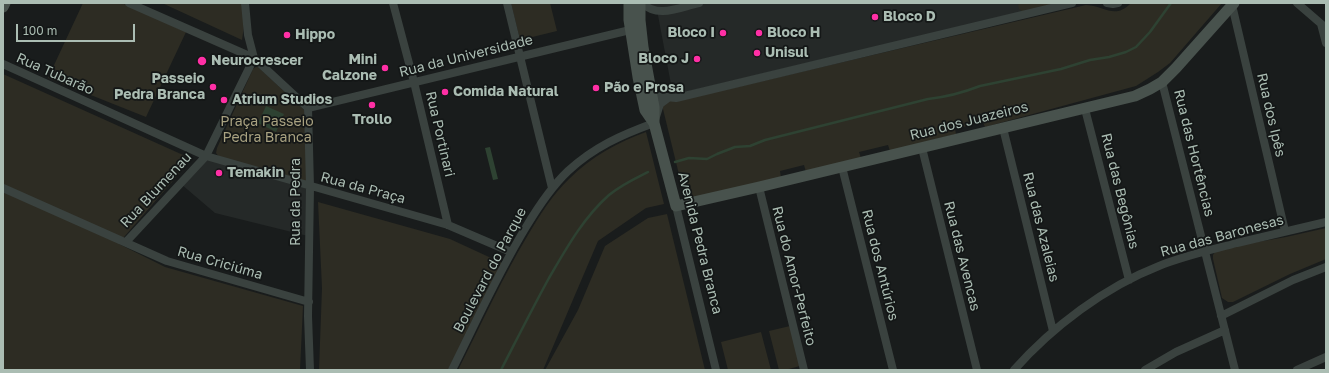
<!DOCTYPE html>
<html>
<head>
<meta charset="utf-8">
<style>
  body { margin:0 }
  #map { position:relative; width:1329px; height:373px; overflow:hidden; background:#191c1c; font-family:"Golos Text",sans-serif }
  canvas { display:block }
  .frame { position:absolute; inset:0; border:4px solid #abbdb3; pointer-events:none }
  .scale { position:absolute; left:16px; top:24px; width:119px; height:18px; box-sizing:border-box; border:2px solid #abbdb3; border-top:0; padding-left:5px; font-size:12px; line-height:14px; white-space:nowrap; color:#abbdb3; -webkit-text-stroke:3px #141717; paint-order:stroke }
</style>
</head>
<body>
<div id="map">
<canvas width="1329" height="373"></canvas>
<div class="frame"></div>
<div class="scale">100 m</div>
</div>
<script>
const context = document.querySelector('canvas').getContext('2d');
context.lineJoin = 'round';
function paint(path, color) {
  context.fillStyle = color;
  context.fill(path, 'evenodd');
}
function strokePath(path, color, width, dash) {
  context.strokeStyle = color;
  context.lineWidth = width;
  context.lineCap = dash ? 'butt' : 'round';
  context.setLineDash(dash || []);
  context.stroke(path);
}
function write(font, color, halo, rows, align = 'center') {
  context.font = font + ' "Golos Text",sans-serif';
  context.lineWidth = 3.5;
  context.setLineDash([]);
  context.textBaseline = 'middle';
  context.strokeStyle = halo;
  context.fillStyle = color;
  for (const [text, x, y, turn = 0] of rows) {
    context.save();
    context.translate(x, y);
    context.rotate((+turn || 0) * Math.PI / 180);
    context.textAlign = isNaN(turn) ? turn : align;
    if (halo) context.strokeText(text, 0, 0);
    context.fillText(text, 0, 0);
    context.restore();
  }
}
paint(new Path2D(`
  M645,3H1059L673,95L657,10Z
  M206,157L309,188L308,236L215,213L181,184Z`), '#252928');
paint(new Path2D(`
  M83,3H122L186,32L146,117L48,78Z
  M162,3H243L244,26L242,40Z
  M511,3H550L557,31L520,40Z
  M1020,3H1057L1023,12L1019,9L1018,5Z
  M1131,3H1222L1170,63L1158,72L1136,86L985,127L983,122L955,129L956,134L890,151L888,145L859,152L861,158L806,172L804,165L780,171L781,178L691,199L684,195L662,105L665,101H677L1086,5C1106,6 1114,20 1131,3Z
  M257,66L304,110L308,182L219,157L216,153L217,148L253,69Z
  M3,74L192,159L124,237L119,244L165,267L303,306L300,370H3Z
  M646,132L664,204L646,208L598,241L543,370H458C481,325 502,278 528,235C540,215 552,195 569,179C591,157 618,142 646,132Z
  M318,202L450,239L502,263L449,370H319L322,288Z
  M667,214L705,370H545L578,310L605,246L648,218Z
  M1326,228V259L1290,274L1233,302H1228L1222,298L1213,259V255L1217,249L1286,237Z
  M790,326L800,366L785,370H779L769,331Z
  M761,332L771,370H728L721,342Z`), '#2d2c23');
paint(new Path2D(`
  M266,106L284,114L276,132L258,123Z
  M490,147L498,179L493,180L485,148Z`), '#2e4232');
strokePath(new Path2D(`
  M675,162L689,158L707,159L717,154L735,147L750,146L765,140L928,99C947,97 962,93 980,86L1061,69L1090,60L1109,57L1126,52L1136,47L1150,32L1171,3
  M501,370C517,339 532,309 549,278C566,249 583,218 609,195C621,185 634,179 648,172`), '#2e4232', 2.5);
strokePath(new Path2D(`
  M129,3L254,58L308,108L310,187L308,316L310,370
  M245,3L248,35L254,58
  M393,3L414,82L448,225
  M507,3L552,188
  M642,3C658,19 680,7 699,3
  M1107,3L1113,4L1118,3
  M1297,3L1326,28
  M1232,5L1285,231
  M1321,24L1326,43
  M3,64L206,156L448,225L511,252
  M1162,82L1235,370
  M651,93L657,96L676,98L1072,3
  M308,108L630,30
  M1085,109L1129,280
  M1003,128L1053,331
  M922,148L977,370
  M842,167L893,370
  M759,187L804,370
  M3,188L167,261L309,302
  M676,206L716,370
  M126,242L206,156L254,58
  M1221,316L1293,280L1326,267
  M452,370C476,322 498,273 526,227C538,207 551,187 568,171C594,147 621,135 654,123L660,104L668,98
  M1014,370C1052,327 1105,287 1159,266C1184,256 1211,250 1237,243C1267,236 1296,229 1326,222
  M1145,370L1176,352L1225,330
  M1297,370L1326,357`), '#3a423f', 8);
strokePath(new Path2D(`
  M629,3V20L638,77L645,110L654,123
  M640,3V20L643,47L654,107V123L676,206L759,187L1135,96L1150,89L1162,82L1176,68L1234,3
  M3,7L5,3`), '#48524d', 11);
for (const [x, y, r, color] of [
  [875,17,4,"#ff2fa5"],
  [723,33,4,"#ff2fa5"],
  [759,33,4,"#ff2fa5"],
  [287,35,4,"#ff2fa5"],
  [757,53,4,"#ff2fa5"],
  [697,59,4,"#ff2fa5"],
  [202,61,5,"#ff2fa5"],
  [385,68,4,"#ff2fa5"],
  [213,87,4,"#ff2fa5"],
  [596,88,4,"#ff2fa5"],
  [445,92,4,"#ff2fa5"],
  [224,100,4,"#ff2fa5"],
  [372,105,4,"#ff2fa5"],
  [219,173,4,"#ff2fa5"]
]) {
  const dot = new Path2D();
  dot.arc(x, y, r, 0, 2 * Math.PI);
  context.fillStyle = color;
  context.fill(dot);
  strokePath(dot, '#141717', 1.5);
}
write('bold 14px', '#abbdb3', '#141717', [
  ["Bloco D",883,17],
  ["Bloco I",715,33,"right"],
  ["Bloco H",767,33],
  ["Hippo",295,35],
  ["Unisul",765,53],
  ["Bloco J",689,59,"right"],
  ["Mini",377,60,"right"],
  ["Calzone",377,76,"right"],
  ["Neurocrescer",211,61],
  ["Passeio",205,79,"right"],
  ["Pedra Branca",205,95,"right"],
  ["Pão e Prosa",604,88],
  ["Comida Natural",453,92],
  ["Atrium Studios",232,100],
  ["Trollo",372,120,"center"],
  ["Temakin",227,173]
], 'left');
write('14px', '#abbdb3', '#141717', [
  ["Rua da Universidade",466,56,-14],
  ["Rua Tubarão",55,74,24],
  ["Rua dos Ipês",1271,115,77],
  ["Rua dos Juazeiros",969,121,-14],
  ["Rua Portinari",440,134,77],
  ["Rua das Hortências",1194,153,76],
  ["Rua da Praça",363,188,15],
  ["Rua Blumenau",156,190,-47],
  ["Rua das Begônias",1120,191,76],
  ["Rua da Pedra",296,202,-90],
  ["Rua das Azaleias",1041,227,76],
  ["Rua das Baronesas",1222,236,-15],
  ["Avenida Pedra Branca",700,243,76],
  ["Rua das Avencas",962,256,76],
  ["Rua Criciúma",220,263,16],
  ["Rua dos Antúrios",880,265,76],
  ["Boulevard do Parque",490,270,-62],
  ["Rua do Amor-Perfeito",794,276,76]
]);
write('14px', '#a9a281', '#141717', [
  ["Praça Passeio",267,122],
  ["Pedra Branca",267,138]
]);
</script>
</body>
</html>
